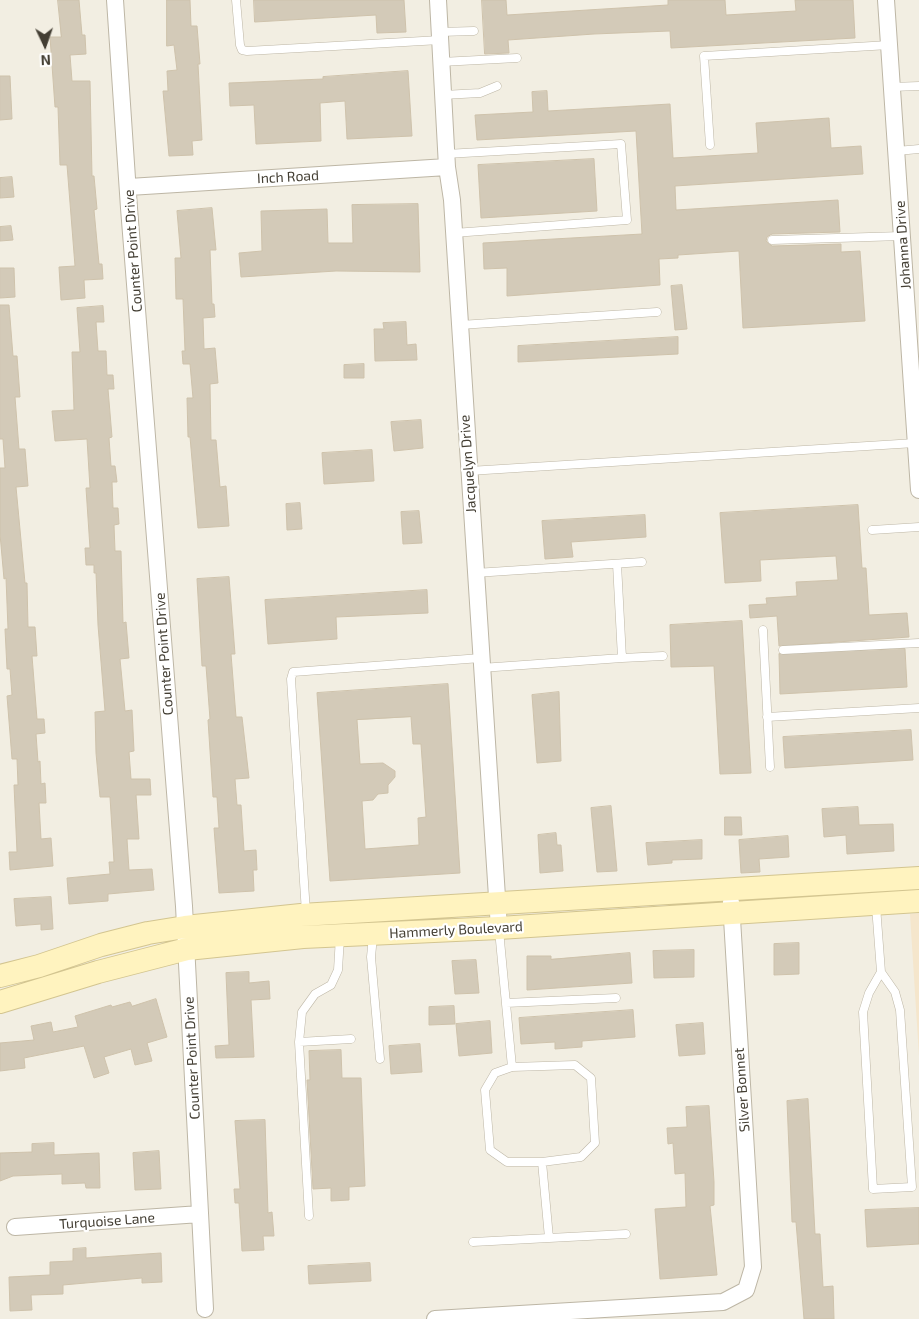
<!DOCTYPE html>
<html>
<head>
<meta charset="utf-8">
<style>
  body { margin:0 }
  #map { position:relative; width:919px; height:1319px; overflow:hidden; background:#f2eee2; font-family:"Exo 2",sans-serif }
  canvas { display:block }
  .north { position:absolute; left:20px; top:20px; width:50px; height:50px; -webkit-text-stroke:4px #fff; paint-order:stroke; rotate:177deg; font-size:14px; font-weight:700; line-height:20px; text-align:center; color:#433e33 }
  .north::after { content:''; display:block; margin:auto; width:18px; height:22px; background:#433e33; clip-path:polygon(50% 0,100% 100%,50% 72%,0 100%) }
</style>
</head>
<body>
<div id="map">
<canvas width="919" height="1319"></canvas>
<div class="north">N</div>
</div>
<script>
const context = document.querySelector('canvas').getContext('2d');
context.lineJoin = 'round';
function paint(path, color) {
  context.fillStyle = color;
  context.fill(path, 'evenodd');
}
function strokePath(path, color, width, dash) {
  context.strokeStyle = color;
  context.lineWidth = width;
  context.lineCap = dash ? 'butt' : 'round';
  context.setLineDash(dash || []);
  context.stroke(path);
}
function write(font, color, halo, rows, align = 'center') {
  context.font = font + ' "Exo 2",sans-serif';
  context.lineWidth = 4.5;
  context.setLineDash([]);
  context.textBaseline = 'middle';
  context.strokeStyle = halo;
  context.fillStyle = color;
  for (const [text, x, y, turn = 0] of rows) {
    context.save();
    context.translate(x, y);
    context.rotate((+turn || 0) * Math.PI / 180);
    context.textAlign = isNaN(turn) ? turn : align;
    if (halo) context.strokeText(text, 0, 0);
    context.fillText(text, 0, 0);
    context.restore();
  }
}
paint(new Path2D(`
  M919,913V1056L910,914Z`), '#f5e6cc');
const building = new Path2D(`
  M58,0H79L82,35H85L86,54L70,55L72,81H90L92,176H94L97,209L94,210L99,264H102L103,279L84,280L85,298L61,300L59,267L75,266L67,165H60L58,107H55L50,37H61Z
  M167,0H190L191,26H197L200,64H198L202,140L192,141L193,155L169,156L163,91H168L167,71L177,70L174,45L167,46Z
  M254,0H404L406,32L377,33L376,15L255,22Z
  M482,0H506L507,15L668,5V0H725L726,15L796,11L795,0H853L855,38L671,48L670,31L594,34L508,40L509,53L485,54Z
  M408,71L412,136L347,139L345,101L320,103L321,141L256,144L254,105L230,106L229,83L323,79V77Z
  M0,76H10L12,119L0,120Z
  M547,91L548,111L670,104L673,158L758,153L756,123L829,118L831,148L861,146L863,174L675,186L676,210L838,200L840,232L772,234L767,237L766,241L772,246L841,244V252L860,251L865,321L743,328L739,251L678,255V258L659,259L660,285L507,296V268L484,269L483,243L642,234L636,131L477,140L475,115L533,112L532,92Z
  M594,159L597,211L481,218L478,165Z
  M12,177L14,197L0,198V178Z
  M418,204L420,272L336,271L241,277L239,253L262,251L261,211L327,209L328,243H353L352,205Z
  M212,208L216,250H210L212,304H214L215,317L203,318L204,349L215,348L218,383L210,384L211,440H216L220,487L226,486L229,526L198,528L190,437H188L187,398H193L190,364H183L182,351H185L183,299H176L175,258H181L177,211Z
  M11,226L13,240L0,241V227Z
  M0,268H14L15,297L0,298Z
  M682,285L687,329L675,330L671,286Z
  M0,305H9L13,356H17L20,397H15L19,449H25L28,486L16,487L25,583H27L28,627H35L37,656H32L37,719H44L45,733L36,734L38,762L40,761L41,784L45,783L46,803H39L41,839L51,838L53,866L10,870L9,852H17L14,785H18L17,759H12L7,696L12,695L10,669H7L5,629H8L6,578L4,579L0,534V468H5L3,439H0Z
  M103,306L104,322H96L98,351H106L107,375H113L114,389H108L112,437L109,438L111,466H115L117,482H112L113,508H118L119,524L114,525L115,551H121L123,623L126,622L129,658L120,659L125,711L132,710L134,751L129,752L131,779H150L151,795H136L139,839H127L129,870L152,869L154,890L108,894V901L69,904L67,878L110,874L109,862H114L110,797H100L96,753L95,712L105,711L98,625L96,573H94V565H86L85,548H90L86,488H90L87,439L55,441L52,411L74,410L72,352H80L77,308Z
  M406,322L407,345L416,344L417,360L375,361L374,329H384L383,323Z
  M678,337V354L518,362V346Z
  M364,364V378H344V365Z
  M421,420L423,448L394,451L391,422Z
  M372,450L374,481L324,484L322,453Z
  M300,503L302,529L287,530L286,504Z
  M858,505L862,568H866L869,615L907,613L909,637L779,646L777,616L750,618L749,605L767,604L766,598L797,596L796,582L838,580L836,556L760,560L761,581L725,583L720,513Z
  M419,511L422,543L403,544L401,512Z
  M645,515L646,537L571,542L573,557L545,559L542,521Z
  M229,577L235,654H231L236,717H242L249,778L235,779L237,805H241L244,851L256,850L257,870H253L254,891L219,893L214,828H219L217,797H213L208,720L210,719L206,666H202L197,579Z
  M427,590L428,613L336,617L337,639L268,644L265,600Z
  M742,621L751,773L720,774L714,666L671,667L670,625Z
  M905,649L907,687L780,694L779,654Z
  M448,684L460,873L330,881L317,693ZM411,717L413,744H421L426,817L418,818L419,845L365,849L362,801L373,800L378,794L388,793V785L395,777V771L383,763L360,764L357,720Z
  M559,692L561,761L537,763L532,695Z
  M911,730L913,760L785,768L783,737Z
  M611,806L617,871L597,872L591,808Z
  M858,807L859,825L893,824L894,851L847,854L846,835L824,837L822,809Z
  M725,817H741L742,835H725Z
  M556,833L557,845H561L563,871L540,873L538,835Z
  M788,836L789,857L759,859L760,872L741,873L739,840Z
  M702,840V859L672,860V863L648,865L646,843Z
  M51,897L53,929L41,930V924L16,926L14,899Z
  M799,943V974L774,975V944Z
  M694,950V977L654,978L653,951Z
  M630,953L632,983L527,990V956H551V959Z
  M476,960L479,993L455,994L452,961Z
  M249,972V983L269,981L270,999L251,1000L254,1057L216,1058L215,1046L229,1045L226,973Z
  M156,999L167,1037L147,1043L152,1061L135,1065L131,1049L104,1057L109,1073L94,1078L84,1046L24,1058L25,1068L0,1071V1043L34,1040L31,1026L51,1022L53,1032L78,1027L75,1016L111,1005L112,1007L130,1002L132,1006Z
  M454,1006L455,1024L429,1025V1007Z
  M633,1010L635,1037L582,1041V1047L555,1049V1042L521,1044L519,1018Z
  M490,1021L492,1053L459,1056L456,1024Z
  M703,1023L705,1054L679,1056L676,1025Z
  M420,1044L422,1072L391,1074L389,1046Z
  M341,1050L342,1078H361L365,1186L349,1187V1200L331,1201V1188L313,1189L307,1080H310L309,1051Z
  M808,1099L815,1234H820L823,1287L833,1286L834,1319H804L796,1222H792L787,1101Z
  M709,1106L714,1182V1205L710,1206L717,1275L660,1279L655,1209L686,1207L685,1173L675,1174L673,1143L668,1144L667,1128L687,1127L686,1107Z
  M265,1120L268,1213L272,1212L274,1236H263L264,1250L242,1251L239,1203H235L234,1189H240L235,1121Z
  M54,1143V1155L99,1153L100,1188H86L85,1183L62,1184V1174L13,1176L0,1181V1153L32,1152V1144Z
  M159,1151L161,1189L135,1190L133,1153Z
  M919,1208V1244L867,1247L865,1210Z
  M86,1248V1258L161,1253L162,1282L142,1283V1278L63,1285V1294L31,1295L32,1310L10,1311L9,1277L50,1275V1262L73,1261V1249Z
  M370,1263L371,1281L309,1284L308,1266Z`);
paint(building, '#d3cab8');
strokePath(building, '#cec2ab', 1);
const lane = new Path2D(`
  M236,0L240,45L242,50L247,51L440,40
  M440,32L474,31
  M441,62L517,58
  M892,87L919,86
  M443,95L480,93L497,86
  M710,145L704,56L889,45
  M897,151L919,149
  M446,154L621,144L627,220L454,233
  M772,240L902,236
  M460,325L657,312
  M469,471L915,443
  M872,530L919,527
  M475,573L642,562
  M763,630L770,767
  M783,650L919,643
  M622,658L663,656
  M481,668L622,658L617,564
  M767,717L919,708
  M876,906L881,972L869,993L863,1012L873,1189L912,1187L900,1010L895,992L881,972
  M306,913L291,679L293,672L481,658
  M499,930L512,1067L495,1073L485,1090L490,1150L507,1162H542L581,1157L595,1143L591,1078L575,1065L512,1067
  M373,936L371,957L380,1059
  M506,1003L616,998
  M299,1042L351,1039
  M309,1216L299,1042L302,1012L315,994L331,985L338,970L340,937
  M549,1238L626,1234
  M473,1242L549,1238L542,1162`);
const street = new Path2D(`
  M115,0L129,208L184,906L205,1309
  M438,0L447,167L452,200L499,928
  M886,0L919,490
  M129,187L447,167
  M15,1227L200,1214
  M435,1319L723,1302L746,1290L753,1267L731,902`);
const secondary = new Path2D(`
  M0,976L39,966L101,945L148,933L185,927L301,915L919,878
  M0,1002L98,972L187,949L303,937L499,928L919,901`);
strokePath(lane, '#bdb6a5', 9);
strokePath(street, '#bdb6a5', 18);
strokePath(secondary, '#d3c590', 24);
strokePath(lane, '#fff', 8);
strokePath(street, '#fff', 16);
strokePath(secondary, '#fff3bf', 22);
write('14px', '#433e33', '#fff', [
  ["Inch Road",288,177,-3],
  ["Johanna Drive",903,245,-94],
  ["Counter Point Drive",133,251,-94],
  ["Jacquelyn Drive",468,464,-94],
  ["Counter Point Drive",164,654,-94],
  ["Hammerly Boulevard",456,930,-3],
  ["Counter Point Drive",192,1058,-93],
  ["Silver Bonnet",742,1090,-94],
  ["Turquoise Lane",107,1221,-4]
]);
</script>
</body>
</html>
